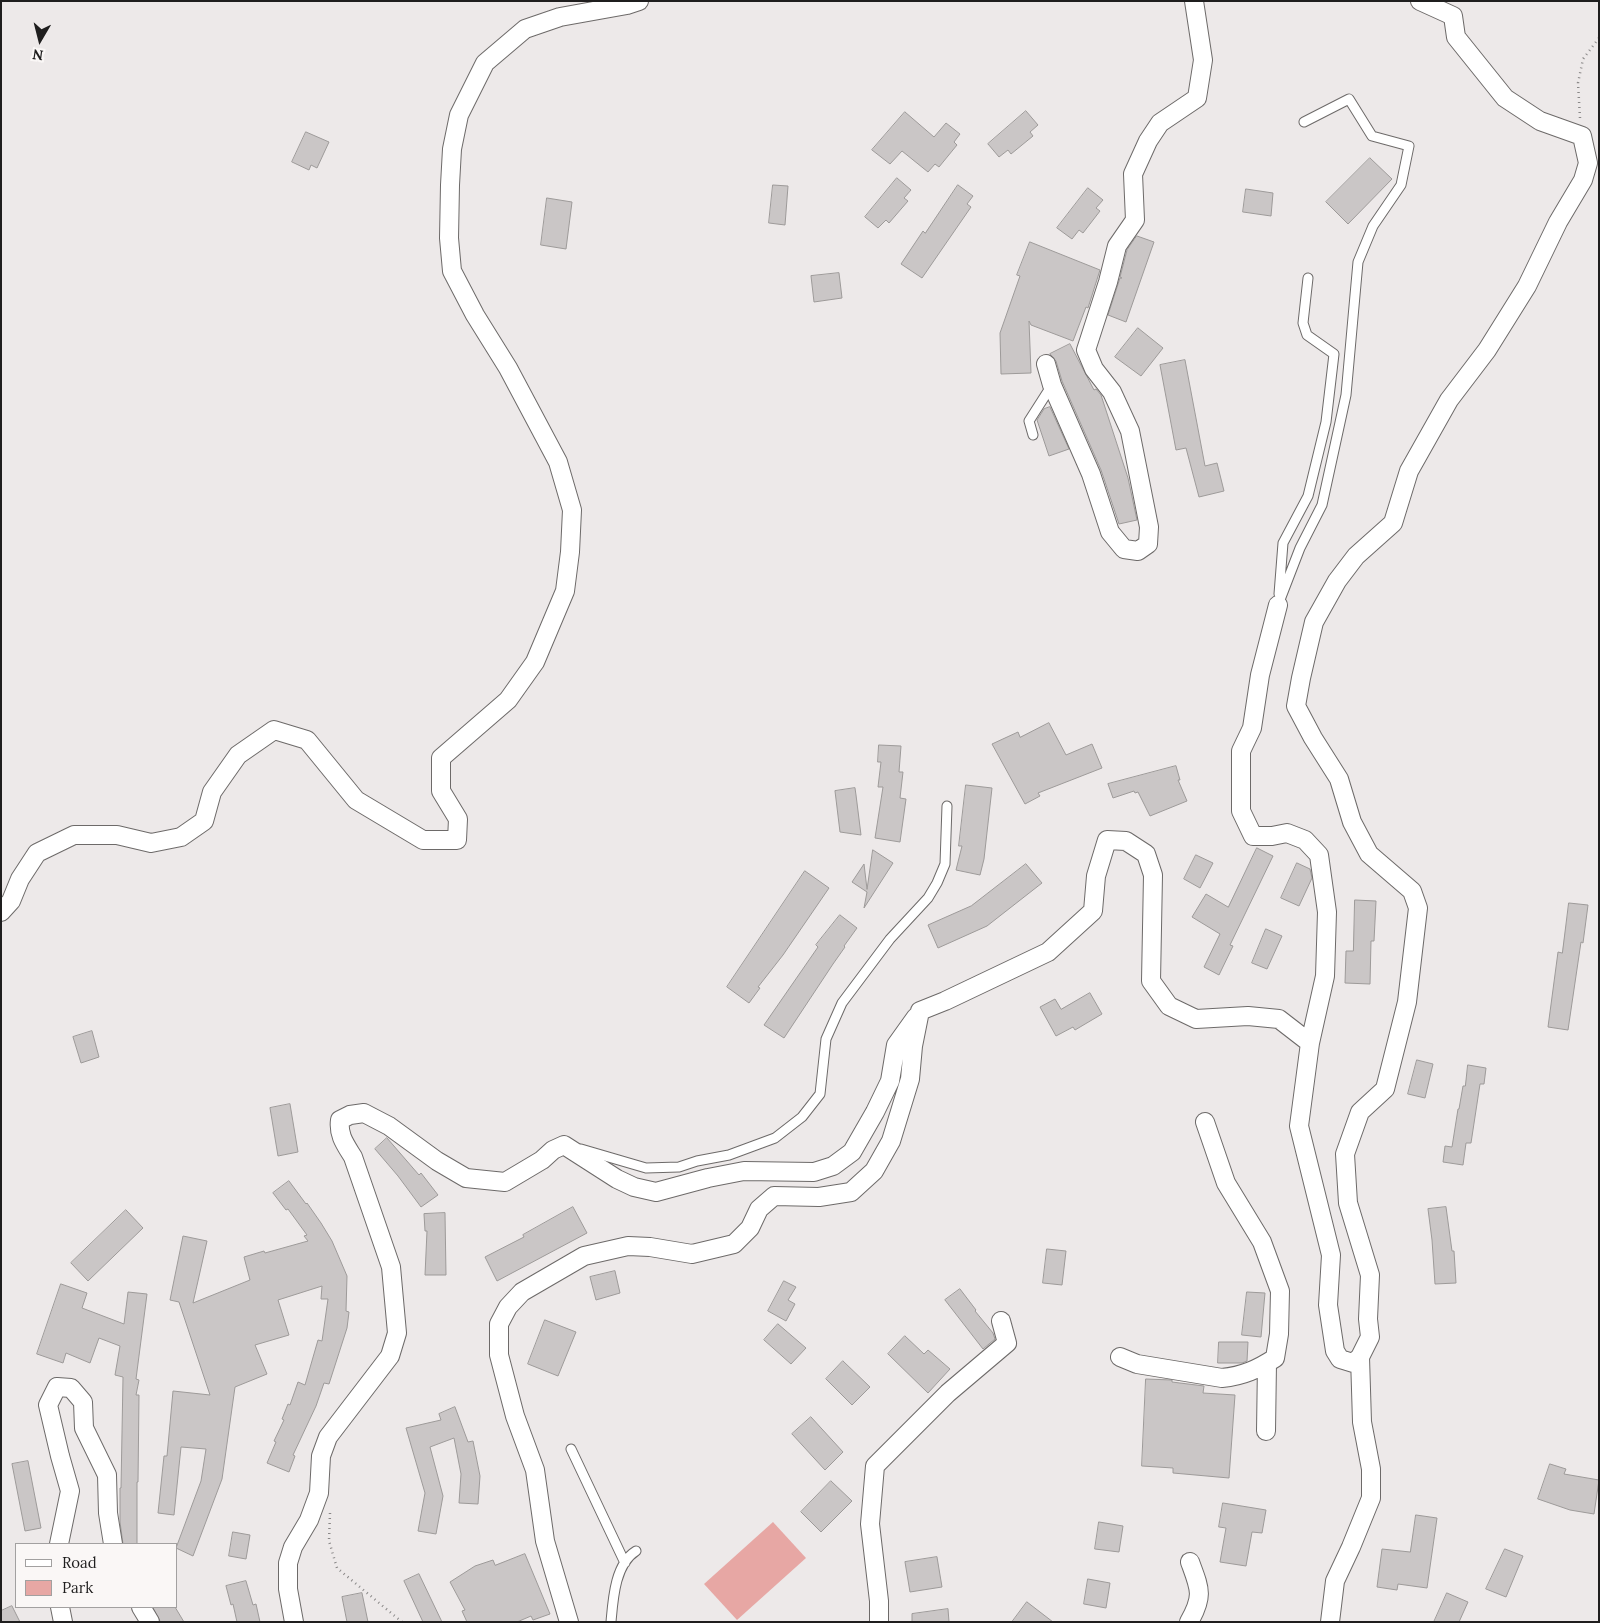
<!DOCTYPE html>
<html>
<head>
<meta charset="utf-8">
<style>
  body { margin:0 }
  #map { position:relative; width:1600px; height:1623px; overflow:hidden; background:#ede9e9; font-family:Lora,serif }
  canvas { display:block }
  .frame { position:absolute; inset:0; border:2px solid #1f1e1e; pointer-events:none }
  .legend { position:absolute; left:15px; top:1543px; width:162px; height:65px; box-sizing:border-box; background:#faf7f6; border:1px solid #a2a0a0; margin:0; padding:6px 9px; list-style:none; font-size:15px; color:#1f1e1e }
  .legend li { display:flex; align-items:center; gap:10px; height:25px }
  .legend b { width:25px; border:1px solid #a2a0a0 }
  .north { position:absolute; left:15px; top:15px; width:50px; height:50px; -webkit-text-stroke:4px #faf7f6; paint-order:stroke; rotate:188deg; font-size:14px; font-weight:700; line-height:20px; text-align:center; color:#1f1e1e }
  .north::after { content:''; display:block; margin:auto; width:18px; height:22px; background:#1f1e1e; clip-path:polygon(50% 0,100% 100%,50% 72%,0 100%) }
</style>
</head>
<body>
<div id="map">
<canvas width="1600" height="1623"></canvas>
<div class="frame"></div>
<ul class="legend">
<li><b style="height:6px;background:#fff"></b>Road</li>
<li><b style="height:14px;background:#e7a7a4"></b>Park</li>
</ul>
<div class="north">N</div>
</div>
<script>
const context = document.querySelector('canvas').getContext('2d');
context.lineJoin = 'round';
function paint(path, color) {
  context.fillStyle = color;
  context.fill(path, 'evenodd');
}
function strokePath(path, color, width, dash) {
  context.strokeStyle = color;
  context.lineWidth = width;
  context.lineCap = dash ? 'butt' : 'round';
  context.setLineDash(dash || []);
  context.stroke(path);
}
paint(new Path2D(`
  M773,1522L806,1558L737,1620L704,1584Z`), '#e7a7a4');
const building = new Path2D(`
  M1026,111L1038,125L1030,132L1033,136L1011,154L1008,150L999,157L988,144Z
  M905,112L934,137L946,123L960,134L954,142L957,145L939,167L935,164L928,172L902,151L890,164L872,150Z
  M306,132L329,142L317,168L311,165L309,170L292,162Z
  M1370,158L1392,179L1348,224L1326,202Z
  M897,178L911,190L904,198L908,201L889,223L886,220L878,228L865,217Z
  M773,185L788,186L785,225L769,223Z
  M958,185L973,196L967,204L971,207L922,278L901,264L923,231L925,233Z
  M1088,188L1103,200L1096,208L1100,211L1083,233L1079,230L1072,239L1057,228Z
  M1246,189L1273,193L1271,216L1243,212Z
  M547,198L572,202L566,249L541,245Z
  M1137,236L1154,242L1126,322L1108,315L1120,278H1122L1120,277L1127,250Z
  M1030,242L1100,270L1088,308L1086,307L1073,341L1031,325L1029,321L1031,373L1001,374L1000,333L1020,276L1017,275Z
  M839,273L842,298L814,302L811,276Z
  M1138,328L1163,348L1141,376L1115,357Z
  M1070,344L1094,390L1096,389L1101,395L1128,478L1137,520L1119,524L1101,470L1062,381L1056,361L1050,354Z
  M1185,360L1205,466L1217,463L1224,491L1199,497L1186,448L1176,450L1160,365Z
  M1050,407L1069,449L1049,456L1037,420L1044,409Z
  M1049,723L1066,755L1092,744L1102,768L1038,793L1040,796L1025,804L992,744L1018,732L1020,737Z
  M879,745L901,746L899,772H903L900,798L906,799L900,842L875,838L883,787H878L881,762H878Z
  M1176,766L1180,780H1178L1187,801L1150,816L1138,792L1135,793L1134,791L1113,798L1108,784Z
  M966,785L992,788L984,859L980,875L956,870L962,846H959Z
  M855,788L856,795L861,835L840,832L835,791Z
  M1257,848L1273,856L1230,945L1233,946L1219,975L1204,967L1220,934L1192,917L1206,894L1228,907Z
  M873,850L893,863L864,908L867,892L852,882L864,864L867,889Z
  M1196,855L1213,863L1200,888L1184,879Z
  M1297,863L1310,869L1312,878L1299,906L1281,898Z
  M1026,864L1042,883L987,926L938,948L928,925L971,906Z
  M805,871L829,888L783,955L758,987L760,988L749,1003L727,987Z
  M1355,900L1376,901L1374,941H1371L1370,984L1345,983L1346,951H1353Z
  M1569,903L1588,905L1583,943L1581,942L1568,1030L1548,1027L1558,952L1562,953Z
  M840,915L857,928L844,946L845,947L833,964L784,1038L764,1025L818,947L816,945Z
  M1266,929L1282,936L1267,969L1252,963Z
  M1090,993L1102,1014L1075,1030L1073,1027L1056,1036L1040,1007L1055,999L1061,1009Z
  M92,1031L99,1057L81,1063L73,1037Z
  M1417,1060L1433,1064L1425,1098L1408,1094Z
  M1468,1065L1486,1068L1484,1084H1480L1471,1143H1466L1463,1165L1443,1162L1445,1146L1452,1147L1458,1109H1459L1463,1086H1465Z
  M290,1104L298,1152L278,1156L270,1108Z
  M387,1138L419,1175L421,1173L438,1195L421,1207L398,1176L375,1149Z
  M289,1181L306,1204L307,1203L321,1223L332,1241L347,1276L346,1311L349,1312L347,1328L329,1384L324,1383L316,1406L293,1455L295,1456L289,1472L267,1463L276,1442L274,1441L284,1420L282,1419L288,1404L290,1405L298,1382L305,1385L318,1340L322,1341L328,1299H321L322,1286L278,1300L289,1335L255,1345L267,1374L235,1387L222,1479L193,1556L176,1548L201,1481L206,1449L181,1447L174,1515L158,1513L164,1456H167L173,1391L210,1395L179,1302L170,1300L183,1236L207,1241L193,1303L250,1280L244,1257L264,1251L265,1253L308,1241L304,1236L307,1235L288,1209L286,1210L273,1193Z
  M573,1207L587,1233L497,1281L485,1257L524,1237L523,1235Z
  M1446,1207L1452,1251H1454L1456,1283L1435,1284L1432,1240L1428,1209Z
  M126,1210L143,1228L88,1281L71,1263Z
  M445,1213L446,1275H425L427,1231H425L424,1214Z
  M1047,1249L1066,1251L1062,1285L1043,1283Z
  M615,1271L620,1293L596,1300L590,1277Z
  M784,1281L796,1287L788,1300L795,1304L786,1321L768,1311Z
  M61,1284L87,1293L82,1308L124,1324L128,1292L147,1294L136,1379L139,1380L136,1395H139L138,1482H137V1544H123L120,1522V1488H121L123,1377L115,1375L120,1346L99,1338L90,1363L66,1353L63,1363L37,1354Z
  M960,1289L976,1310L975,1311L993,1333L995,1339L983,1349L945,1300Z
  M1247,1292L1265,1293L1261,1337L1242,1335Z
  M545,1320L576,1332L558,1376L528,1364Z
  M778,1324L806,1348L791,1364L764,1340Z
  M905,1336L924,1354L928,1350L950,1369L928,1393L888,1354Z
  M1219,1342H1248L1247,1361L1242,1363H1218Z
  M843,1361L870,1387L852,1405L826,1379Z
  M1146,1379L1172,1380V1382L1204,1386L1203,1393L1235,1395L1229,1478L1173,1473V1468L1142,1466Z
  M455,1407L468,1442L473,1441L480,1476L478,1504L459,1503L461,1474L454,1438L430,1447L443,1496L436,1534L418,1531L425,1493L406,1428L441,1420L439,1414Z
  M811,1417L843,1452L825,1470L792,1434Z
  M28,1461L41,1528L25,1531L12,1464Z
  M1550,1464L1566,1469L1564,1474L1599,1480L1594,1514L1570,1510L1538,1499Z
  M831,1481L852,1501L821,1532L801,1512Z
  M1223,1503L1266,1510L1262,1533L1252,1532L1246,1566L1220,1562L1226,1528L1219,1527Z
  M1416,1515L1437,1518L1427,1588L1398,1584L1397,1590L1377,1587L1382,1549L1410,1552Z
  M1099,1522L1123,1526L1119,1552L1095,1549Z
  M233,1532L250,1535L246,1559L229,1556Z
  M1505,1549L1523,1556L1506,1597L1486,1589Z
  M525,1554L550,1614L533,1620L531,1616L517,1622H467L462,1611L465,1610L450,1582L475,1566L493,1560L495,1565Z
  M937,1557L942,1587L910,1592L905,1562Z
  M419,1574L442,1622H423L404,1581Z
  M1088,1579L1110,1583L1106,1608L1084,1604Z
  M246,1581L253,1605L256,1604L260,1622H237L233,1604L231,1605L226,1586Z
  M362,1593L368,1622H347L342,1597Z
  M1447,1593L1468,1602L1459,1622H1434Z
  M1027,1602L1053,1622H1012Z
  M12,1606L20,1622H1V1611Z
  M153,1607H175L184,1622H161Z
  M948,1609L949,1622H912V1614Z`);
paint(building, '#cac6c6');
strokePath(building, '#9d9a99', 1);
const lane = new Path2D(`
  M1033,435L1029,421L1052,385
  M1279,594L1283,543L1308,496L1326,422L1334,354L1307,335L1303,323L1308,278
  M1278,605L1300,548L1322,505L1346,395L1358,262L1373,226L1401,185L1409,146L1372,136L1349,99L1304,122
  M581,1149L646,1168L679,1167L697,1161L729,1155L775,1138L802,1117L820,1094L826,1039L842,1003L890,939L928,898L937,883L945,864L947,806
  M571,1449L625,1563
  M611,1622C613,1599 615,1564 636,1551`);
const street = new Path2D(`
  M1046,364L1052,385L1091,474L1110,532L1124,549L1138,551L1148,544L1149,527L1130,431L1112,392L1094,369L1086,350L1108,282L1117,246L1135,220L1133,174L1148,141L1160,123L1197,98L1203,60L1194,1
  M1278,605L1260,675L1252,728L1241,751V811L1253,836H1272L1287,833L1305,840L1319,855L1327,912L1325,976L1310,1043
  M1,912L11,901L20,879L37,853L74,835H117L151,843L181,837L204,821L212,792L238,755L274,730L307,740L356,800L423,840H457L458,819L441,791V758L508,700L535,662L565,591L570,552L572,510L558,462L508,368L475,315L452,271L449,238L450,185L452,149L459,115L485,63L525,29L560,17L627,5L639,1
  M1120,1357L1137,1364L1222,1378C1243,1376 1258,1369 1275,1358L1279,1334L1280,1291L1262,1242L1226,1183L1205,1122
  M1360,1357L1370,1337L1368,1319L1370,1275L1348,1203L1345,1154L1360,1112L1385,1089L1407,1002L1418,908L1412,891L1369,854L1352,822L1339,779L1313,738L1296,706L1301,678L1314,622L1337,581L1356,556L1393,523L1409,471L1449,400L1487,350L1527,286L1558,222L1583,180L1588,163L1582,136L1540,121L1505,98L1456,37L1453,16L1420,1
  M1266,1431L1267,1363
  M59,1544L70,1491L60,1456L48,1405L57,1387L71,1388L83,1402L84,1428L107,1475L108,1513L113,1544
  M60,1607L63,1622
  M141,1607L150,1622
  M294,1622L288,1589V1563L293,1547L309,1520L319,1493L321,1456L328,1437L390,1356L397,1333L391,1267L353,1157C345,1144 338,1135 340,1120L350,1115L364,1113L389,1126L437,1161L466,1178L505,1182L542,1160L553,1150L564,1145L617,1179L634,1187L656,1192L708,1178L744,1171L814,1172L833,1166L852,1152L875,1112L890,1081L896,1045L916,1017
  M569,1622L545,1541L535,1470L515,1416L499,1355V1324L508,1307L522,1292L584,1256L628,1246L650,1247L692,1254L734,1244L750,1228L759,1209L774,1196L819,1197L851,1192L874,1171L891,1141L910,1079L913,1046L920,1011L945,1001L1048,952L1093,911L1096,876L1107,840L1126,841L1146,854L1153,875L1151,981L1169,1006L1196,1019L1248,1016L1279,1019L1310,1043L1299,1126L1331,1255L1328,1305L1335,1351L1340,1359L1353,1363L1360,1357L1362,1422L1371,1469V1498L1351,1547L1335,1581L1330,1622
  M879,1622V1601L870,1524L875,1466L948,1393L1007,1343L1001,1321
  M1189,1622C1204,1596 1200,1589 1190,1562`);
strokePath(lane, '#6d6a69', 11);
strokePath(street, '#6d6a69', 20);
strokePath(new Path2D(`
  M1580,118L1578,83L1583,59L1599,38
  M330,1513L329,1541L337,1568L402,1622`), '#8a8888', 2.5, [1, 4]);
strokePath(lane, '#fff', 9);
strokePath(street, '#fff', 18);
</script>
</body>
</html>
